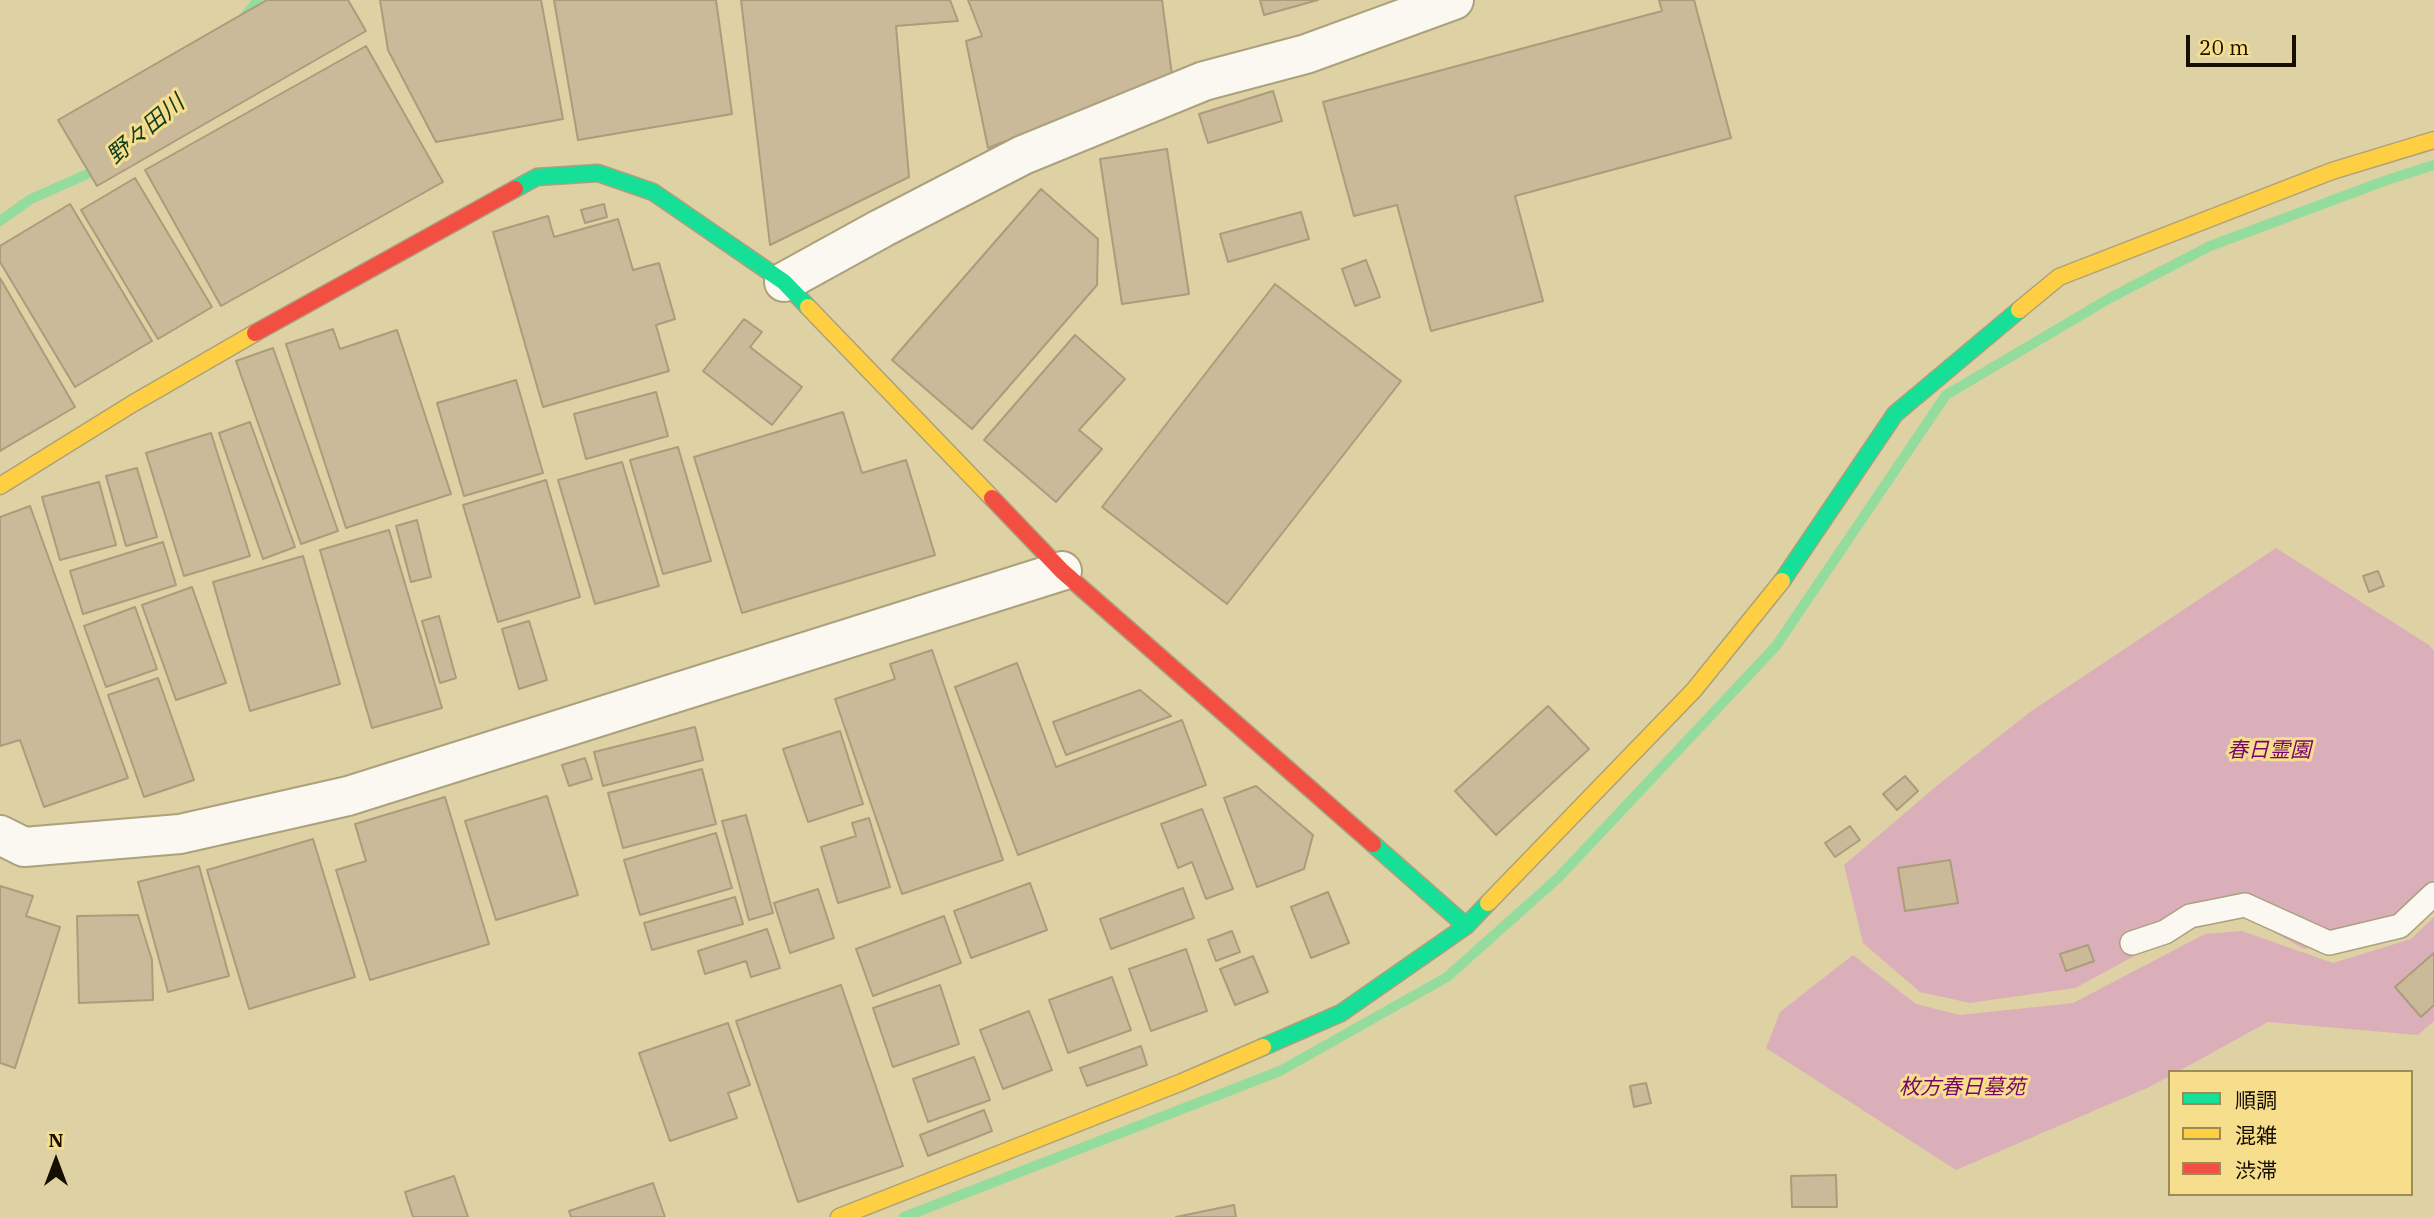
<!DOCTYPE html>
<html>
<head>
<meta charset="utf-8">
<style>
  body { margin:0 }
  #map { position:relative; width:2434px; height:1217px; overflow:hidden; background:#ded1a4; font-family:"IBM Plex Serif","Noto Sans JP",serif }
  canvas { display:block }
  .legend { position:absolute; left:2168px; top:1070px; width:245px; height:126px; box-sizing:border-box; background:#f6de8c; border:2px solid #9c8b54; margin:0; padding:9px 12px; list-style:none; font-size:21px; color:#160f00 }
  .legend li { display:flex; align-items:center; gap:14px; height:35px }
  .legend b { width:35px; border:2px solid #9c8b54 }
  .north { position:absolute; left:21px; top:1126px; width:70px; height:70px; -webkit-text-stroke:5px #f6de8c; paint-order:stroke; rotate:0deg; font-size:19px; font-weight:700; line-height:28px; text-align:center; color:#160f00 }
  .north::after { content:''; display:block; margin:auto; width:24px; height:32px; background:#160f00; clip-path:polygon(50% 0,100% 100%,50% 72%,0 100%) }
  .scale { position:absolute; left:2186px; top:35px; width:110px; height:32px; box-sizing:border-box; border:4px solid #160f00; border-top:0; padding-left:9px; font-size:21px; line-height:24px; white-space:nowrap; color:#160f00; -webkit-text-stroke:5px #f6de8c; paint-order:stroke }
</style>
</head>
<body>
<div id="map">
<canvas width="2434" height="1217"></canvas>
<ul class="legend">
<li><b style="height:9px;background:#16e098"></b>順調</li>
<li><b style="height:9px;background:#ffcf43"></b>混雑</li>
<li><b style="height:9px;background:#f24e42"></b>渋滞</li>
</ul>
<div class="north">N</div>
<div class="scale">20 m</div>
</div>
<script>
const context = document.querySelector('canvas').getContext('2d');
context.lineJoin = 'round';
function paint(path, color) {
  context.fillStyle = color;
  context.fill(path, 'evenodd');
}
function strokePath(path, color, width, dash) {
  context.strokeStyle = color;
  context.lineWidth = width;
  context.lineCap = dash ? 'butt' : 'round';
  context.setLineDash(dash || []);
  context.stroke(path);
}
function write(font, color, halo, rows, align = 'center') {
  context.font = font + ' "IBM Plex Serif","Noto Sans JP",serif';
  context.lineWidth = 6;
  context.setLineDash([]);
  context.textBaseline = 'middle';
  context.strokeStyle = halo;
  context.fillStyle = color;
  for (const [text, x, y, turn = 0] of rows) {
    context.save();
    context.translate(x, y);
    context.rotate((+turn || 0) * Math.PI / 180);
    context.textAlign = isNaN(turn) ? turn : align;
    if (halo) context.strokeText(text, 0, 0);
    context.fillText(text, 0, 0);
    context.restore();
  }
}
paint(new Path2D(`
  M2276,548L2429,645L2434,651V904L2403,935L2304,949L2244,916L2194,924L2075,988L1970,1003L1920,992L1863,943L1844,865L1939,784L2030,712Z
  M2434,917V1021L2418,1035L2268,1022L2177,1072H2170V1076L2147,1088L1956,1170L1766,1048L1780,1012L1853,955L1916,1004L1960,1015L2073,1003L2205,934L2242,931L2333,963L2411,939Z`), '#dbafba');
strokePath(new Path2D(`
  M242,20L258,0
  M0,221L31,199L103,167
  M904,1217L1280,1071L1447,977L1558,878L1776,646L1946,395L2110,298L2210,246L2387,180L2434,165`), '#94dc9d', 10);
const building = new Path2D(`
  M267,0H348L366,31L97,186L58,120Z
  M380,0H541L563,119L436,142L388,50Z
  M554,0H716L732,114L578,140Z
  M741,0H950L958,21L896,26L909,177L770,245Z
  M968,0H1162L1172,75L988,148L966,41L982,36Z
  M1260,0H1318L1264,15Z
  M1659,0H1694L1731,138L1515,196L1543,301L1431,331L1397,205L1354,216L1323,102L1662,11Z
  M366,46L443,182L221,306L145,170Z
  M1273,91L1282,121L1208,143L1199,114Z
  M1167,149L1189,294L1122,304L1100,159Z
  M135,178L212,307L158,339L81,210Z
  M1041,189L1098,239L1097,285L972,429L892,360Z
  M70,204L152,341L75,387L0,262V246Z
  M604,204L607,217L585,223L581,210Z
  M1301,212L1309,239L1228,262L1220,234Z
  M548,216L554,237L618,219L633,270L659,263L675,319L656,325L669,371L543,407L493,232Z
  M1366,260L1380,297L1355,306L1342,269Z
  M0,278L75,407L0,451Z
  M1275,284L1401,381L1227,604L1102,507Z
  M744,319L762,332L750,347L802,387L772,425L703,371Z
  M333,329L340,349L397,330L451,494L346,528L286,344Z
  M1075,335L1125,379L1079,430L1102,449L1056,502L984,440Z
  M273,348L338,531L301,544L236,361Z
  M516,380L543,473L464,496L437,403Z
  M656,392L668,436L586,459L574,414Z
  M843,412L862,473L906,460L935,555L742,613L694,457Z
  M250,422L295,547L263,559L219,433Z
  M211,433L250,556L184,576L146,453Z
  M678,447L711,561L663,574L630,460Z
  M622,462L659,586L595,604L558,480Z
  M137,468L157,537L126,546L106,476Z
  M546,480L580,597L498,622L463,505Z
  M99,482L116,545L60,560L42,497Z
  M30,506L128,778L44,807L20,740L0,746V517Z
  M417,520L431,577L411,582L396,526Z
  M389,530L442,708L372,728L320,550Z
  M163,542L176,585L83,614L70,571Z
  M303,556L340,684L250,711L213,582Z
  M2378,571L2384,586L2369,592L2363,576Z
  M192,587L226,683L176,700L142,605Z
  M135,607L157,669L106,687L84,626Z
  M439,616L456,678L440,683L422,621Z
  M529,621L547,680L519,689L502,629Z
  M932,650L1003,860L902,894L835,699L895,679L890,664Z
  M1017,663L1056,767L1182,720L1206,785L1018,855L955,687Z
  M158,678L194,780L144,797L108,695Z
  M1140,690L1171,716L1066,755L1053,722Z
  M1548,706L1589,749L1496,835L1455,791Z
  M695,727L703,760L603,786L594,752Z
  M840,731L863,804L808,822L783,749Z
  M585,758L592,779L569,786L562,765Z
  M702,769L716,824L623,848L608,793Z
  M1905,776L1918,791L1897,810L1883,794Z
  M1256,786L1313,835L1304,869L1257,887L1224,798Z
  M547,796L578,895L496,920L465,821Z
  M445,797L489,944L370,980L336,870L366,861L355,824Z
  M1202,809L1233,889L1206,899L1192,862L1178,868L1161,824Z
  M746,815L773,913L749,920L722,821Z
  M869,818L890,887L838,903L821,847L856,836L852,823Z
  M1850,826L1860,840L1835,857L1825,843Z
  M716,833L732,888L640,915L624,860Z
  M313,839L355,977L249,1009L207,870Z
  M1950,860L1958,903L1905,911L1898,868Z
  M199,866L229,976L168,992L138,882Z
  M1030,883L1047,930L971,958L954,911Z
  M0,886L33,896L26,916L60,927L15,1068L0,1063Z
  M1183,888L1194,918L1111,949L1100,919Z
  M818,889L834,938L790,953L774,903Z
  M1328,892L1349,943L1311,958L1291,907Z
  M735,897L743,924L652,950L644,923Z
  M138,915L152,960L153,1000L79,1003L77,916Z
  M944,916L961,963L873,996L856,949Z
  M767,929L780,968L751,977L746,961L705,974L698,951Z
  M1232,931L1240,952L1216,961L1208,940Z
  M2088,945L2094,961L2066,971L2060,954Z
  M1186,949L1207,1011L1151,1031L1129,969Z
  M2434,953V1005L2421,1017L2395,987Z
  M1253,956L1268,992L1235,1005L1220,969Z
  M1112,977L1131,1030L1068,1053L1049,1000Z
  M841,985L903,1166L798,1202L736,1021Z
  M940,985L959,1044L893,1067L873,1008Z
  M1029,1011L1052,1070L1003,1089L980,1030Z
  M728,1023L750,1085L728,1093L737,1118L670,1141L639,1053Z
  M1141,1046L1147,1065L1087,1086L1080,1068Z
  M974,1057L990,1100L928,1122L913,1079Z
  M1646,1083L1651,1103L1634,1107L1630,1086Z
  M984,1110L992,1131L928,1156L920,1135Z
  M1836,1175L1837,1207H1792L1791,1176Z
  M454,1176L468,1217H413L405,1192Z
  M653,1183L665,1217H571L569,1211Z
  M1234,1205L1236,1217H1176Z`);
paint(building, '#caba99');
strokePath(building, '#ab9c7b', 2);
const lane = new Path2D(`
  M2132,943L2165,932L2190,916L2245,905L2329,943L2400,926L2434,894`);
const street = new Path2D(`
  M784,282L882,228L1023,155L1204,81L1306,54L1454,0
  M0,835L24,847L180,834L348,796L1062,571`);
const fast = new Path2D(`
  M515,189L537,177L598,173L653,192L784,282L808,307
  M1782,581L1895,414L2019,310
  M1373,844L1466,926
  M1263,1047L1341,1013L1466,926L1488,903`);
const slow = new Path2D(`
  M808,307L992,498
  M2019,310L2059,277L2332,171L2434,140
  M0,486L132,404L255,333
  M1488,903L1694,690L1782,581
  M839,1217L1182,1082L1263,1047`);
const jam = new Path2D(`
  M255,333L515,189
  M992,498L1062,571L1373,844`);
strokePath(lane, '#aba17d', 26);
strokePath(street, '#aba17d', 42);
strokePath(fast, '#aba17d', 19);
strokePath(slow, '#aba17d', 19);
strokePath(jam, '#aba17d', 19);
strokePath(lane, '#faf8f1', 23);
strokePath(street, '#faf8f1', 38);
strokePath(fast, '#16e098', 16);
strokePath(slow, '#ffcf43', 16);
strokePath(jam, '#f24e42', 16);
write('italic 21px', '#77056c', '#f6de8c', [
  ["春日霊園",2269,751],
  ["枚方春日墓苑",1962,1088]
]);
write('italic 23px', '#103d22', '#f6de8c', [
  ["野々田川",146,130,-40]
]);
</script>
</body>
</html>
